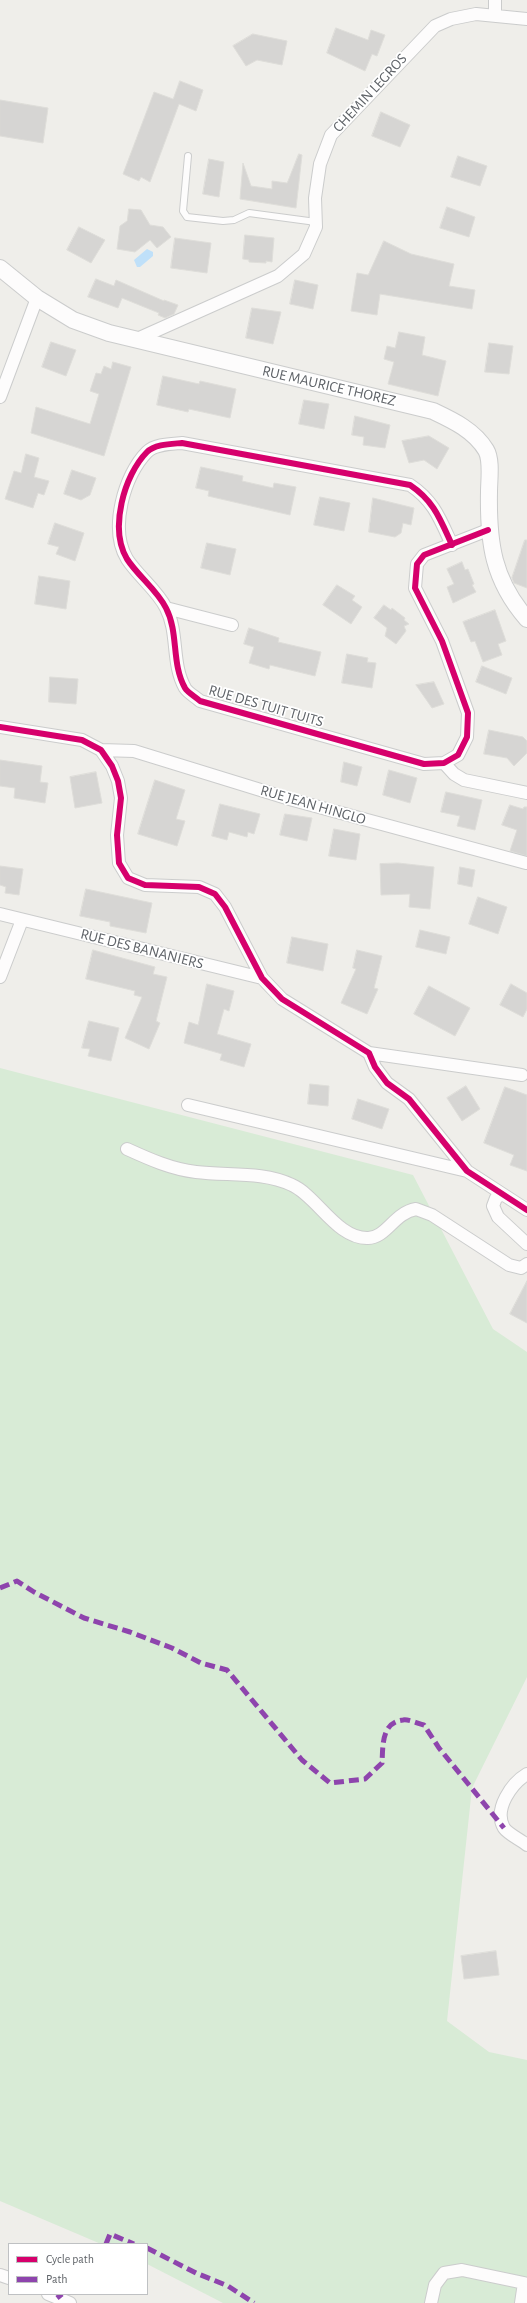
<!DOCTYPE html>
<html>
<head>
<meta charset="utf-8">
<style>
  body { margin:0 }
  #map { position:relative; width:527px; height:2303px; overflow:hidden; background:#efeeea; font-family:"Alegreya Sans",sans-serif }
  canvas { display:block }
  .legend { position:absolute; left:8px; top:2243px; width:140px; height:52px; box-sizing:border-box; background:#fff; border:1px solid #bfc1c3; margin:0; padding:5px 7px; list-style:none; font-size:12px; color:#5f6368 }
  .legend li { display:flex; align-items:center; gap:8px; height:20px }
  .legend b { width:20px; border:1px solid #bfc1c3 }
</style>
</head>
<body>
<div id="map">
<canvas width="527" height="2303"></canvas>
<ul class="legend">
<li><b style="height:5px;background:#d6006c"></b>Cycle path</li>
<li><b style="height:5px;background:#8e44ad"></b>Path</li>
</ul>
</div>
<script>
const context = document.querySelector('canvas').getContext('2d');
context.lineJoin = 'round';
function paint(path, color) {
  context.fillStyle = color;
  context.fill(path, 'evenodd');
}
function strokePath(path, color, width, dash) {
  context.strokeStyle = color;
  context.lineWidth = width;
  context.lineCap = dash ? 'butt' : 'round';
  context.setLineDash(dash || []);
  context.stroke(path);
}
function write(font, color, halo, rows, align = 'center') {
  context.font = font + ' "Alegreya Sans",sans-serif';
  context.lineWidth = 3.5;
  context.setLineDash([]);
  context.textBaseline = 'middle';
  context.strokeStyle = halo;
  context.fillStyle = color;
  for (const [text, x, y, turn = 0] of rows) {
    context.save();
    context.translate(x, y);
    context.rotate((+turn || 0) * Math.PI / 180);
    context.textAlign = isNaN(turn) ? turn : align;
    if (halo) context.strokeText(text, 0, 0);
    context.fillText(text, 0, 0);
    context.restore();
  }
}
paint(new Path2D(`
  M0,1068L413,1175L493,1329L527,1352V1677L472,1788L447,2021L489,2052L527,2060V2303H223L147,2264V2244H101L0,2201Z`), '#d8ebd6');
paint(new Path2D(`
  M147,249L153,252V256L140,267H137L134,260Z`), '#bfe0f9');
const building = new Path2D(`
  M336,28L368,40L371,30L385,35L377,56L372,54L365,71L327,53Z
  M253,34L287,41L282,65L257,60L246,66L233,46Z
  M180,81L203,90L196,111L179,104L150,182L141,177L139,181L123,174L154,92L173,99Z
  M0,100L48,108L43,143L0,136Z
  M381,112L410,125L400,147L372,136Z
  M299,154L302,155L296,208L240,199L243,163L251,186L272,189V181L287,183Z
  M458,156L487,166L480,186L451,177Z
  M209,159L224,162L219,197L203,194Z
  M447,207L475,217L469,237L440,228Z
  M129,209L141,210L150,225L163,227L171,237L157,248L150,240L135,252L117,249L120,226L127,221Z
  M79,227L105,240L91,263L67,250Z
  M245,235L274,238L272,262L266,261V263L249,262V260L243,259Z
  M175,238L211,243L207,273L171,268Z
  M384,241L411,254L454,264L449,286L475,290L472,309L380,294L377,315L351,311L357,273L368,275Z
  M96,279L114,286L116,280L164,301V300L178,305L174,314L165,318L158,315L159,313L122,298L118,308L88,297Z
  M295,280L318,285L313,309L290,304Z
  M252,308L281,312L273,344L246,338Z
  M399,332L425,337L422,355L446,361L438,396L388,384L394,362L384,359L387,346L395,348Z
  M51,342L76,350L66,376L42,367Z
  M489,343L513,346L509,374L485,372Z
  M113,362L131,367L104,456L31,433L36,407L90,424L99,394L90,391L96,373L101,374L104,366L111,369Z
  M163,376L199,384L200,381L236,389L230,418L189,409L188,412L157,405Z
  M304,400L329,404L324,429L299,424Z
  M355,416L390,425L385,448L363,445L364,437L352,435Z
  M429,436L449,448L437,469L424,460L409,463L402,441Z
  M26,454L39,458L34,477L49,481L44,495L38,493L33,508L5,499L14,471L21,473Z
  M201,467L243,476L242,481L273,488L274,483L296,487L290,515L208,496L209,491L196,488Z
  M72,470L96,478L90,495L81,500L64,494Z
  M320,497L350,503L344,531L314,525Z
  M373,498L414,508L411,525L403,523L401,533L395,537L369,532Z
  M55,523L84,533L75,561L56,554L59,547L48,544Z
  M525,540H527V588L514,583L512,578Z
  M207,543L236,549L230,575L201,568Z
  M462,562L465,570L468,569L474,584L472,585L476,592L453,603L447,587L454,584L447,569Z
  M39,576L70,581L66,609L35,604Z
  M337,585L355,596L352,600L362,607L351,624L323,605Z
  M384,605L391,610L392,608L405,618L404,620L409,624L404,626L406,631L396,644L385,636L387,628L374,618Z
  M495,610L506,641L498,644L502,655L483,662L475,641L471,642L463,622Z
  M249,628L279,638L278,642L321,652L315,676L270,665L269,669L249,663L254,647L244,644Z
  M347,654L368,658L367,662L376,663L372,688L342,683Z
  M482,666L512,678L506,694L476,682Z
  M50,677L78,679L76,704L49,702Z
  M434,682L444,704L432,708L416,685Z
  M489,730L523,737L527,741V753L514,766L507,758L484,754Z
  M0,760L42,766L40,782L48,783L45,803L14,798L15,788L0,786Z
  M344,762L362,767L357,786L341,782Z
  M389,770L417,778L410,803L383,795Z
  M96,772L102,803L75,808L70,777Z
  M155,780L185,790L176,819L185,821L177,846L138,834Z
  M446,792L482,800L475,830L457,826L460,816L441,812Z
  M220,804L260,814L254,834L248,832L247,837L229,832L227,840L212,836Z
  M510,805L523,809L524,807H527V856L510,851L517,830L502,825Z
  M285,814L312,818L307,841L280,835Z
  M334,829L360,834L356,860L329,856Z
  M398,863L434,867L430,909L409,907L410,894L381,895L380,864Z
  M0,866L23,869L19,895L5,893L6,887L0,885Z
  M460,867L475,870L472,887L458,884Z
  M86,889L152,903L146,933L110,926V922L80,916Z
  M478,897L507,907L498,934L469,924Z
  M420,930L450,937L446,954L416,947Z
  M292,937L328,944L323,971L287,963Z
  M93,950L155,967L153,974L167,977L156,1021L160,1023L149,1049L125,1038L142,997L134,995L135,991L86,979Z
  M357,950L382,956L374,988L378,989L367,1014L341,1003L356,969L353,968Z
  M207,984L234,991L229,1011L224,1009L217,1034L251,1044L244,1067L220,1060L222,1054L184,1043L189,1022L198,1025Z
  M511,984L527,993V1009L523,1017L500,1005Z
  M429,986L470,1008L455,1036L414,1014Z
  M89,1021L119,1028L111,1061L88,1056L90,1049L82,1048Z
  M310,1084L329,1086L328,1106L308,1104Z
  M466,1086L480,1109L462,1121L447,1098Z
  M505,1087L527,1095V1171L510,1165L514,1155L484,1143Z
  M358,1099L389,1109L382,1129L352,1119Z
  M527,1281V1323L510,1314Z
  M496,1951L499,1975L464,1979L461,1956Z`);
paint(building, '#d6d5d3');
strokePath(building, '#deddd9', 1);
const service = new Path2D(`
  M188,156L183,211L187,217L223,221L234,220L249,213L316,222`);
const minor = new Path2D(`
  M495,0V16
  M135,340L278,276L304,254L316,227L315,198L320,164L331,135L435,26L451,19L476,14L527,19
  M0,397L37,298
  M452,545C440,519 434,501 410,485L182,443C171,444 155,444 147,452C124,475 109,529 127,559C138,576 157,590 166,608C179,633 171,663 185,688C188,693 196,697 200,701L424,764L444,763L458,755L467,737L468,713L442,641L415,588L417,564L424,555L488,530
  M166,608L232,625
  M0,727L82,740L101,750L112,766L118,781L121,798L117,835L119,863L128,878L145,885L199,887L215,894L225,907L262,978L282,999L369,1053L375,1067L387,1083L409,1099L467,1171L527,1210
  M101,750L134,751L293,800L526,863
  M444,763L454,774L464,780L527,793
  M0,914L262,978
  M0,977L22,920
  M369,1053L522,1075
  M188,1105L467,1171
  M127,1149C149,1159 171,1169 196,1172C227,1176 263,1171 292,1185C317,1196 337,1239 368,1238C386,1238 394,1213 416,1209L432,1215L509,1265L521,1268L527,1264
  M502,1194L496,1198L493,1206L498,1217L527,1244
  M527,1774C512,1783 493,1809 504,1828C508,1834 521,1840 527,1845
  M0,2275L9,2278
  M48,2294L70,2303
  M431,2303L435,2285L444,2273L462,2270L524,2283L521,2303`);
const tertiary = new Path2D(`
  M0,268L37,298L73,320L109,333L433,411C452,420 474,430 486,450C492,460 489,480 489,492C488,543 493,580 527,619`);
strokePath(service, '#cbcccc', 8);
strokePath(minor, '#cbcccc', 14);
strokePath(tertiary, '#cbcccc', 18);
strokePath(service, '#fdfcfc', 6);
strokePath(minor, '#fdfcfc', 12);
strokePath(tertiary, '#fdfcfc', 16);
strokePath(new Path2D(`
  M0,1588L17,1581L34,1592L84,1618L130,1632L172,1648L201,1663L227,1670L302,1760L330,1783L365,1779L382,1763C383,1747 381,1722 403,1720C409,1719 419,1724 424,1725L439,1748L504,1828
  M106,2244L110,2234L134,2244
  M147,2248L196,2273L228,2286L254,2303
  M57,2298L62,2294`), '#8e44ad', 5, [10, 5]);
strokePath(new Path2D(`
  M452,545C440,519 434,501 410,485L182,443C171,444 155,444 147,452C124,475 109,529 127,559C138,576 157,590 166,608C179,633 171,663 185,688C188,693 196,697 200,701L424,764L444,763L458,755L467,737L468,713L442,641L415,588L417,564L424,555L488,530
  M0,727L82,740L101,750L112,766L118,781L121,798L117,835L119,863L128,878L145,885L199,887L215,894L225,907L262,978L282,999L369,1053L375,1067L387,1083L409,1099L467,1171L527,1210`), '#d6006c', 6);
write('15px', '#5f6368', '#fff', [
  ["CHEMIN LEGROS",370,93,-47],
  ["RUE MAURICE THOREZ",329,386,13],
  ["RUE DES TUIT TUITS",266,706,16],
  ["RUE JEAN HINGLO",313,805,16],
  ["RUE DES BANANIERS",142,949,14]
]);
</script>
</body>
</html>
